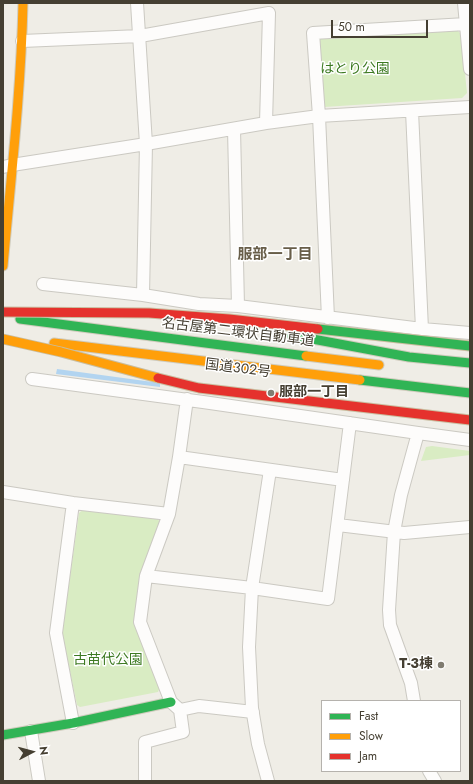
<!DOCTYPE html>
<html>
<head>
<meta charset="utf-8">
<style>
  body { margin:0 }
  #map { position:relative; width:473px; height:784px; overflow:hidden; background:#efede6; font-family:Jost,sans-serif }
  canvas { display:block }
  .frame { position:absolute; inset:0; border:4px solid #453f32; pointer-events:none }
  .legend { position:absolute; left:321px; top:700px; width:140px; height:72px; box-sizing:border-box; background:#fff; border:1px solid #b5b2ad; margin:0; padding:5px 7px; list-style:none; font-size:12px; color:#453f32 }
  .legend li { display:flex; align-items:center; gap:8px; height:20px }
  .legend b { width:20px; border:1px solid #b5b2ad }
  .north { position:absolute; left:12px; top:732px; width:40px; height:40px; -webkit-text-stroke:3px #fff; paint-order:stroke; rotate:84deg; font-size:11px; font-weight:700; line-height:16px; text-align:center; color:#453f32 }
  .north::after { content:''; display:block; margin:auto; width:14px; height:18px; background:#453f32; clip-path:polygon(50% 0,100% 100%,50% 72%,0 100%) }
  .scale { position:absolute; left:331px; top:20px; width:97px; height:18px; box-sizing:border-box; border:2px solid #453f32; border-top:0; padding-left:5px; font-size:12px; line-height:14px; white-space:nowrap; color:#453f32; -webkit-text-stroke:3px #fff; paint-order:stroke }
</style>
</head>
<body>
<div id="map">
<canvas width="473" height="784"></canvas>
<div class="frame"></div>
<ul class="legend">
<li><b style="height:5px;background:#30b455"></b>Fast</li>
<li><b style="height:5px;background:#ff9f0a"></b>Slow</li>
<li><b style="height:5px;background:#e5322d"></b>Jam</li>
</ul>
<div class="north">N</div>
<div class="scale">50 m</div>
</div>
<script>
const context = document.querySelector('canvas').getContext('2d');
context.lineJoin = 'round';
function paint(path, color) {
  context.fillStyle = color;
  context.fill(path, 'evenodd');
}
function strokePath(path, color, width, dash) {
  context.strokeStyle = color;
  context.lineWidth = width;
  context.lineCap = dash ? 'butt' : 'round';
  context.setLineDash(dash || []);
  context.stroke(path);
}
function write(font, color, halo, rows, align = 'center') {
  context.font = font + ' Jost,"Noto Sans JP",sans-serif';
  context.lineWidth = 3;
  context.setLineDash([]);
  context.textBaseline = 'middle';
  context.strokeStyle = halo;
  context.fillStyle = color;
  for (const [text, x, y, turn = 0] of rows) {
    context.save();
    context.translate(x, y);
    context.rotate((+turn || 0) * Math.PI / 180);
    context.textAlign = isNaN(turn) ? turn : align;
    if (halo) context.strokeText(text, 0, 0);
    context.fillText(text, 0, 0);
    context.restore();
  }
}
paint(new Path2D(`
  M457,30L461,34L467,93L462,98L324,107L317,40L320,36Z
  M432,446L470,451V455L421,461L426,447Z
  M85,508L157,518L160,522L140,575L134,623L160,687L158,692L80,707L77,705L62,633L79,513Z`), '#d9ecc3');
paint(new Path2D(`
  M57,369L160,383V387L56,374Z`), '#b2d4f0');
const street = new Path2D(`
  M137,3L146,144L143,295
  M464,3L470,69
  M22,41L140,36L269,13L266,123
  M412,111L422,329
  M234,129L238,306
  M3,167L12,165L146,144L266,123L319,116L470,107
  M43,284L143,295L199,304L238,306L422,329L470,333
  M328,318L319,116L313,33L466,24
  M32,379L203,402L418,433L470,440
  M179,457L343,480
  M3,492L73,503L169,514
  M338,525L404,533L470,527
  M146,576L252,588L328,599L350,423
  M414,701L411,683L390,625L389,610L394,532L401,495L418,433
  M180,710L199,706L253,712
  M73,723L56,633L73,503
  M31,731L39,781
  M429,771L435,781
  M145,781V742L183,732L180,710L171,702L140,622L146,576L169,514L179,457L187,399
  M268,781L258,744L252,708L249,647L252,588L270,470`);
const fast = new Path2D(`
  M20,319L306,356
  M291,335L409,357L470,363
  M360,380L470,393
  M3,735L73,723L171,702`);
const slow = new Path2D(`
  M3,266C11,178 21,91 23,3
  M54,343L360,380
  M306,356L379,365`);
strokePath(street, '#cbc9c2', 14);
strokePath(fast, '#cfcbbc', 11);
strokePath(slow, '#cfcbbc', 11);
strokePath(street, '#fdfcfb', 12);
strokePath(fast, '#30b455', 9);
strokePath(slow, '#ff9f0a', 9);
const fastBridge = new Path2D(`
  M318,329L470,346`);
const slowBridge = new Path2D(`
  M3,339L61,352L158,378`);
const jamBridge = new Path2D(`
  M3,312L149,313L229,319L318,329
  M158,378L199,388L470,420`);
strokePath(fastBridge, '#c9bd9f', 11, []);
strokePath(slowBridge, '#c9bd9f', 11, []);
strokePath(jamBridge, '#c9bd9f', 11, []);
strokePath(fastBridge, '#30b455', 9);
strokePath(slowBridge, '#ff9f0a', 9);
strokePath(jamBridge, '#e5322d', 9);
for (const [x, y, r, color] of [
  [271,393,4,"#807c71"],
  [441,665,4,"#807c71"]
]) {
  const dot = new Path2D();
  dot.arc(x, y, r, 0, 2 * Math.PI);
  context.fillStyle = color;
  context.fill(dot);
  strokePath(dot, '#fff', 1.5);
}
write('14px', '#3d7a22', '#fff', [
  ["はとり公園",355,70],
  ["古苗代公園",108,661]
]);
write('14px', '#453f32', '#fff', [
  ["名古屋第二環状自動車道",238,333,7],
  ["国道302号",238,369,7]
]);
write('bold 14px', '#453f32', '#fff', [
  ["服部一丁目",279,393],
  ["T-3棟",433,665,"right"]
], 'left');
write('bold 15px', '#685e49', '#fff', [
  ["服部一丁目",275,255]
]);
</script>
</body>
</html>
